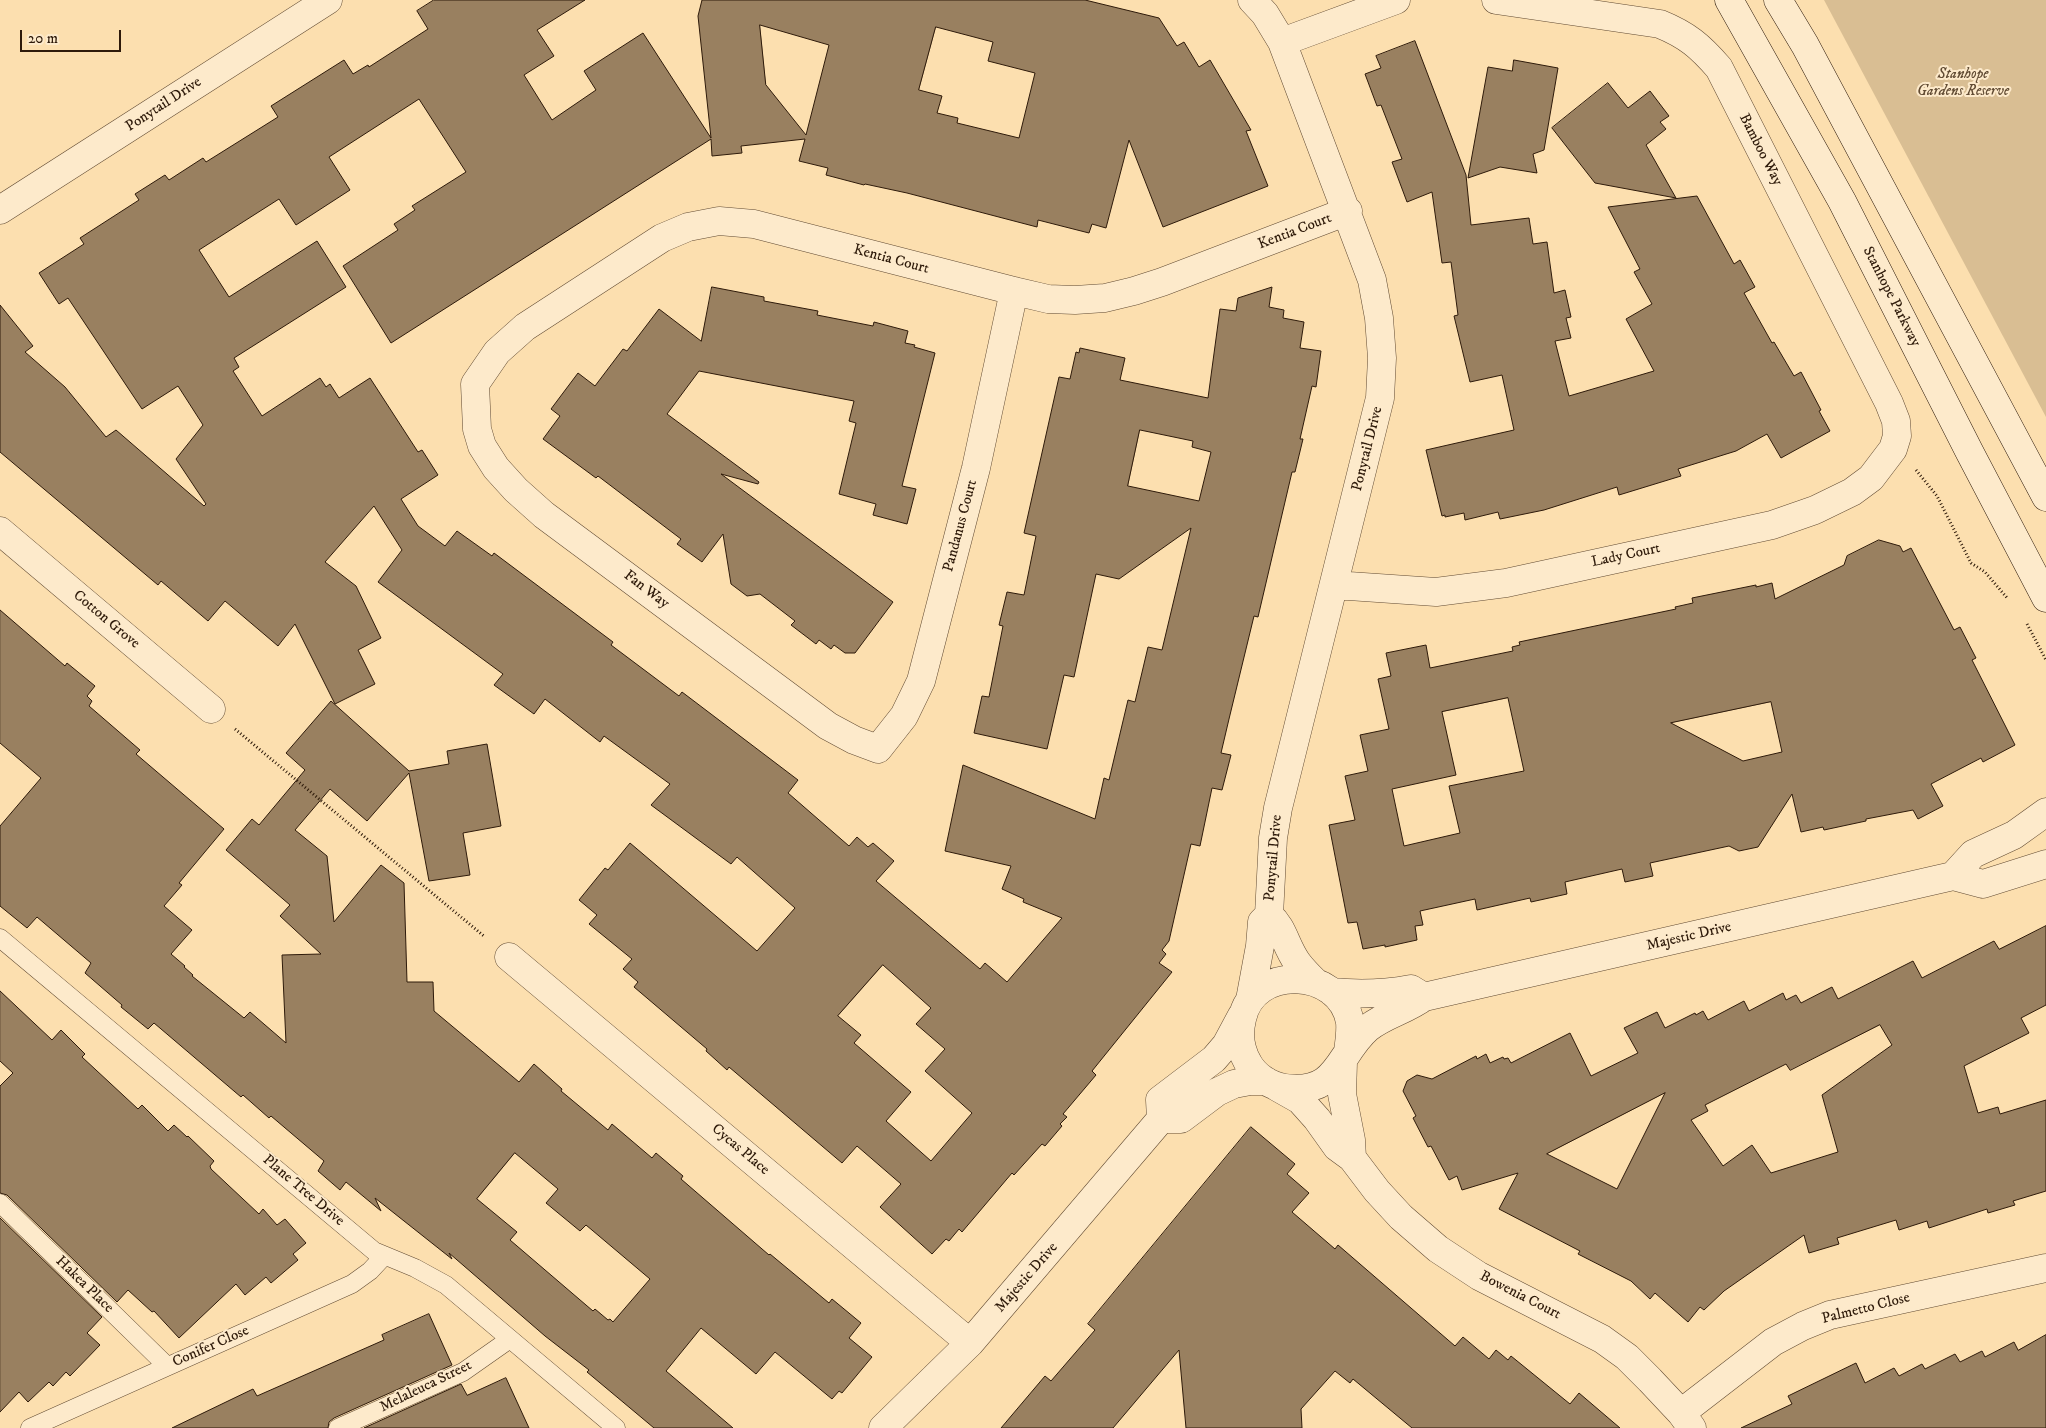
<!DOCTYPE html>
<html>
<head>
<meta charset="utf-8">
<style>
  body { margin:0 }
  #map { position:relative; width:2046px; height:1428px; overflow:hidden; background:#fcdfaf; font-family:"IM FELL DW Pica",serif }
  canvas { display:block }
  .scale { position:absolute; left:20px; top:30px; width:101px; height:22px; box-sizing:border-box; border:2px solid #2e1a0a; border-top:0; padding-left:6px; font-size:15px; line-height:18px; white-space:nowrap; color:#2e1a0a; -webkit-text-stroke:4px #fdeacb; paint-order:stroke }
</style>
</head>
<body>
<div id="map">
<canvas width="2046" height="1428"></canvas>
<div class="scale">20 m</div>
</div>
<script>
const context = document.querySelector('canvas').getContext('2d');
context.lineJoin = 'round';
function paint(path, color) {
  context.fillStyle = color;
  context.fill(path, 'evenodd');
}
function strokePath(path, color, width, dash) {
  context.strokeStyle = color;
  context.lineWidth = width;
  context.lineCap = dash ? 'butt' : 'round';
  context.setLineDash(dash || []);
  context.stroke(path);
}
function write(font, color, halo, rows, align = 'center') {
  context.font = font + ' "IM FELL DW Pica",serif';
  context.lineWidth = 4;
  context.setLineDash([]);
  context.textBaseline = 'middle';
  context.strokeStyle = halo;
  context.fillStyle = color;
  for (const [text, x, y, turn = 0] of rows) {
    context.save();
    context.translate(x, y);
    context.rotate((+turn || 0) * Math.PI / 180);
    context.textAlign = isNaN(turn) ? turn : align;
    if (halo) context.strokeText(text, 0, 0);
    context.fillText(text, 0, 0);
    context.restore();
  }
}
paint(new Path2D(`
  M1824,0H2046V417Z`), '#d9be93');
const building = new Path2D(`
  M434,0H585L537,30L554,56L524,75L552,120L596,90L584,71L643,33L711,138L698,16L702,0H1085L1159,18L1177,46L1184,42L1199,67L1210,60L1251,130L1246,131L1268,186L1163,227L1129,140L1106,228L1092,224L1089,233L1038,220L1037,227L907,193L865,184L864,185L826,175L828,168L799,161L805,139L741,146L742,153L712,156L711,139L391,343L343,266L398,230L394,224L415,210L412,206L466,172L419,99L329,157L350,190L296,225L279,199L199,250L229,297L317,241L346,287L234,358L239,367L233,371L262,416L320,378L326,387L330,384L339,398L370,378L418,452L422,450L438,475L401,499L418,526L445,546L457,531L492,556L494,553L613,642L611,645L679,696L682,692L798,780L788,793L849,846L857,837L868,847L873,843L894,861L876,881L980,969L985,963L1007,982L1062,918L1023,902L1024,899L1002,889L1011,866L945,851L963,765L1095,819L1104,778L1109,780L1128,700L1135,702L1148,647L1162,650L1191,528L1119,579L1096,574L1074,677L1064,675L1047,749L974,733L982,696L989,697L1003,626L999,625L1007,592L1024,595L1036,536L1024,533L1059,377L1070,379L1076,352L1079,353L1080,348L1125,358L1120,380L1208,398L1220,309L1236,311L1238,298L1272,287L1269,307L1284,310L1283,318L1304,322L1300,348L1321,351L1316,387L1312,386L1300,439H1303L1295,472H1292L1258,617L1254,616L1229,719L1221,753L1231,755L1222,790L1212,788L1200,846L1191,844L1169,941L1162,950L1166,954L1159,963L1172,972L1092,1071L1096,1075L1063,1114L1067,1117L1060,1124L1062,1126L1045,1146L1042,1144L1014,1175L1012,1173L962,1232L959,1229L949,1241L946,1239L932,1254L880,1207L901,1184L857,1146L842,1163L729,1067L727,1070L706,1051L707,1049L634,987L638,982L623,969L632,959L589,924L597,915L579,900L605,868L608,870L630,843L757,951L795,908L737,857L731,864L651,805L670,784L604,736L600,742L545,699L534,714L494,685L503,674L378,582L402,550L374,506L325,562L356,586L381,638L358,650L375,684L335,704L295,624L278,646L225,601L208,621L161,581L158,585L0,452V305L33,346L25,352L65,387L106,437L116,430L204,506L206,504L176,459L203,425L178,386L142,409L68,298L59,304L39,273L84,244L80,238L139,200L135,194L165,175L169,180L203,158L206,162L278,117L271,106L344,60L353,74L368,65L369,67L428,29L417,11ZM760,25L829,45L806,135L766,85ZM936,27L993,42L988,61L1035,73L1019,138L957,123L958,118L937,113L942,96L919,90ZM1140,430L1193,441L1192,447L1211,452L1199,501L1128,486ZM883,965L931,1008L916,1024L945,1049L925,1071L972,1113L931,1161L886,1121L911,1092L854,1043L861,1035L838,1016Z
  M1415,41L1466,175L1471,225L1529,218L1533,244L1547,242L1554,293L1565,290L1571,317L1566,318L1571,338L1555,341L1569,396L1654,371L1626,319L1652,304L1634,272L1640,269L1608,207L1697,196L1734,264L1740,260L1755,287L1744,293L1772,343L1774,342L1794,376L1801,372L1821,410L1819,411L1830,431L1781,458L1767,434L1736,451L1678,469L1681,476L1619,495L1617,487L1544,510L1500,519L1498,512L1465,520L1464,513L1445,517V515L1442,516L1426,450L1514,430L1502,375L1470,382L1454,316L1458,315L1451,262L1442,263L1432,192L1407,202L1392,162L1402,159L1381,105L1377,106L1365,74L1381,68L1376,56Z
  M1514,60L1558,68L1544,150L1533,154L1537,173L1500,167L1468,178L1488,67L1512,71Z
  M1608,83L1628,108L1650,91L1669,116L1660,122L1666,129L1646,145L1676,198L1595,183L1552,128Z
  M712,287L764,297V301L818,311L817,315L873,326L874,322L908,331L905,343L915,345L914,347L935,353L902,486L916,489L907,524L873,515L876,504L839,494L856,423L849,421L854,401L699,371L667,414L759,482L758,484L721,474L893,602L855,653H845L834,645L831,649L819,640L816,644L791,625L795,621L760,594L747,596L731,584L723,534L702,562L677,544L681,539L598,476L596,478L543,439L560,416L551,409L578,373L595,386L623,349L627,351L659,309L701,341Z
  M1879,540L1900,546L1903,552L1911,548L1954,630L1960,627L1976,658L1972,660L2015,745L1983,762L1981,758L1931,784L1943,806L1918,819L1913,810L1866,819V821L1824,830L1823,827L1801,832L1792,794L1758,847L1739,851L1729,846L1650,863L1653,876L1625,882L1622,869L1565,882L1567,894L1531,902L1530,898L1477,910L1475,899L1420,911L1423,925L1415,926L1417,940L1385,947V945L1363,949L1357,922L1348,923L1329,825L1355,820L1345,776L1368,771L1360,735L1389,729L1378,679L1391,676L1386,653L1426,645L1430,668L1513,651L1512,647L1520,645L1519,642L1676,609L1675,607L1693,603L1692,598L1756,585V587L1772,583L1775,599L1844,565L1847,556ZM1508,698L1524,771L1449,786L1460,833L1404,846L1392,789L1456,775L1442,712ZM1771,702L1782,752L1743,761L1671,723Z
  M0,610L65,666L67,663L95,686L87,696L92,701L89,706L140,750L136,754L224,829L179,883L182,885L164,906L192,930L171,954L185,966L184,967L193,975L192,976L244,1018L250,1012L286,1043L282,955L321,954L280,916L290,905L226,850L252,819L259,825L305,770L286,753L331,701L409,771L449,764L447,751L487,744L501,826L463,833L470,875L429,881L409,773L367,821L330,789L295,830L327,856L334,922L381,865L404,883L407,982H433L434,1011L519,1082L534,1064L562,1089L561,1091L608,1130L612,1124L652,1158L656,1153L683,1176L681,1179L769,1255L770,1254L829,1303L832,1299L861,1323L849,1338L872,1357L842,1393L839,1391L832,1399L775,1352L756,1374L701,1328L666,1371L733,1428H654L587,1372L589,1370L545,1336L449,1253L452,1259L375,1198L381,1211L346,1182L340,1190L318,1171L324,1161L271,1116L269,1118L243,1095L241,1097L154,1023L148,1029L121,1007L122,1005L85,973L91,963L37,917L27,928L0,906V826L41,778L0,743ZM515,1153L558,1189L546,1203L580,1231L586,1225L650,1279L613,1322L610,1319L608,1320L595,1309L593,1311L510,1240L517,1232L477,1199Z
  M2046,926V1005L2021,1018L2029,1033L1964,1066L1978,1113L1998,1107L2000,1114L2046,1100V1191L2013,1201L2015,1205L1988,1213L1987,1209L1929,1228L1927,1221L1899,1230L1896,1220L1837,1238L1839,1244L1809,1253L1804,1235L1724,1291L1704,1310L1700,1307L1688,1322L1655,1293L1650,1299L1631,1281L1578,1254L1580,1251L1499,1209L1518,1173L1462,1190L1457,1176L1449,1180L1431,1146L1428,1147L1413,1118L1416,1116L1403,1091L1407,1081L1417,1075L1432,1079L1476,1056L1477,1059L1486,1054L1490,1063L1503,1057L1504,1059L1508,1058L1511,1063L1570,1033L1591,1076L1638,1053L1624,1028L1657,1012L1665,1028L1695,1013L1696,1015L1703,1011L1708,1020L1744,1001L1749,1011L1783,993L1786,1000L1796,995L1801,1003L1832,987L1838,999L1913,961L1922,978L1994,941L1999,949ZM1880,1025L1892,1045L1822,1095L1838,1152L1771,1173L1752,1145L1723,1166L1691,1120L1708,1111L1705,1105L1786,1064L1790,1070ZM1665,1093L1617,1189L1547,1154Z
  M0,991L52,1040L61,1030L85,1054L82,1057L138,1109L142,1105L168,1131L174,1125L187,1137L188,1136L214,1161L210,1166L211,1169L259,1214L263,1209L277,1225L285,1219L306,1243L293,1254L298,1260L271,1283L266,1277L245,1295L236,1284L179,1338L154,1311L152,1312L128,1290L117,1302L7,1195L0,1193V1086L13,1073L0,1061Z
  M1251,1127L1295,1164L1287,1174L1309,1193L1292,1212L1335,1249L1338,1245L1455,1346L1463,1337L1489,1359L1496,1350L1508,1360L1511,1356L1570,1404L1579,1393L1620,1428H1412L1353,1379L1350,1383L1335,1371L1301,1409L1302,1428H1186L1179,1350L1113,1428H1001L1045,1376L1051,1381L1095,1330L1088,1324Z
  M0,1218L102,1317L87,1333L100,1345L70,1376L66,1372L53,1386L49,1382L28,1402L19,1392L0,1412Z
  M429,1314L452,1365L334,1418L329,1422L328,1428H172L253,1389L257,1396L307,1374L384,1340L382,1335Z
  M2046,1335V1428H1741L1792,1404L1788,1396L1856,1363L1865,1383L1894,1368L1899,1376L1922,1364L1925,1369L1955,1354L1960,1362L1982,1351L1985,1357L2014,1342L2018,1350Z
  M506,1378L529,1428H364L461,1384L467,1395Z`);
paint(building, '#998060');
strokePath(building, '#2e1a0a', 1);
const lane = new Path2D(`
  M0,938L374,1251L415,1268L446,1285L616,1428
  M0,1203L167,1366
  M30,1428L352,1284L370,1271L384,1256
  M338,1428L463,1372L510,1339`);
const street = new Path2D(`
  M1282,42L1396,0
  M0,210L328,0
  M1014,291L976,468L921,681L904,716L878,749L854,740L828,726L544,515L516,490L496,468L482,446L477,429L475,384L497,352L525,327L662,238L688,227L719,221L754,224L1014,291L1048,299L1075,300L1105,298L1134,291L1162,282L1348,211
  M0,531L211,709
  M1334,585L1436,592L1506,583L1772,525L1815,510L1852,492L1871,478L1893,449L1897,436L1896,421L1889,403L1719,68C1700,46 1687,35 1660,24L1496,0
  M1953,876L1973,854L2014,835L2046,812
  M1269,915C1284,928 1285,945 1297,962C1302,969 1309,976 1315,982
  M509,957L970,1343
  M1332,992C1360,995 1384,994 1411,989L1424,997
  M1250,1000L1260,946L1262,922L1269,915L1273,838L1278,808L1380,398L1382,358L1379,318L1372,280L1282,42L1265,14L1252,0
  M1348,1052C1349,1043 1351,1032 1350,1022C1340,967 1253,964 1242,1019C1238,1035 1240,1049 1248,1063C1255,1076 1270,1086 1285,1088C1339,1095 1337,1055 1368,1028C1386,1014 1407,1010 1424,997L1953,876L1983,884L2046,864
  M1343,1062L1342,1094L1351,1140L1352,1158
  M1277,1087L1300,1100L1317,1119L1337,1147L1352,1158L1377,1191L1401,1217L1438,1249L1479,1276L1602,1339L1627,1357L1650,1380L1681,1413L1692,1428
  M1161,1119H1181L1217,1092L1234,1084L1250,1081H1266
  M1681,1413L1773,1342L1803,1326L1830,1315L2046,1268
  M883,1428L970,1343L1161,1119L1160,1100L1214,1059L1226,1045L1241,1017`);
const secondary = new Path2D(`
  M1729,0L1842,201L1969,451L2046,598
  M1778,0L1805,45L2046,497`);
strokePath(lane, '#624b33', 19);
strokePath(street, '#624b33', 29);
strokePath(secondary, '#2e1a0a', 29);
strokePath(new Path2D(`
  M1916,470L1937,496L1971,563L1985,572L2008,599
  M2027,624L2046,660
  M235,729L485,937`), '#2e1a0a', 3, [1, 2.5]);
strokePath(lane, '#fdeacb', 18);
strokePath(street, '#fdeacb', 28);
strokePath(secondary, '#fdeacb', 28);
write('italic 15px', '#614b33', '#fdeacb', [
  ["Stanhope",1963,75],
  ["Gardens Reserve",1963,92]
]);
write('15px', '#2e1a0a', '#fdeacb', [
  ["Ponytail Drive",164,105,-33],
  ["Bamboo Way",1760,150,63],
  ["Kentia Court",1295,232,-21],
  ["Kentia Court",891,260,15],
  ["Stanhope Parkway",1891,297,63],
  ["Ponytail Drive",1368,449,-76],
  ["Pandanus Court",961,526,-75],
  ["Lady Court",1626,556,-12],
  ["Fan Way",646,590,37],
  ["Cotton Grove",106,620,40],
  ["Ponytail Drive",1274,858,-85],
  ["Majestic Drive",1689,937,-13],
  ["Cycas Place",740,1150,40],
  ["Plane Tree Drive",303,1191,40],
  ["Majestic Drive",1027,1278,-49],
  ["Hakea Place",84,1285,44],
  ["Bowenia Court",1520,1296,27],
  ["Palmetto Close",1866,1309,-14],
  ["Conifer Close",211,1347,-24],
  ["Melaleuca Street",426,1387,-26]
]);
</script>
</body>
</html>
